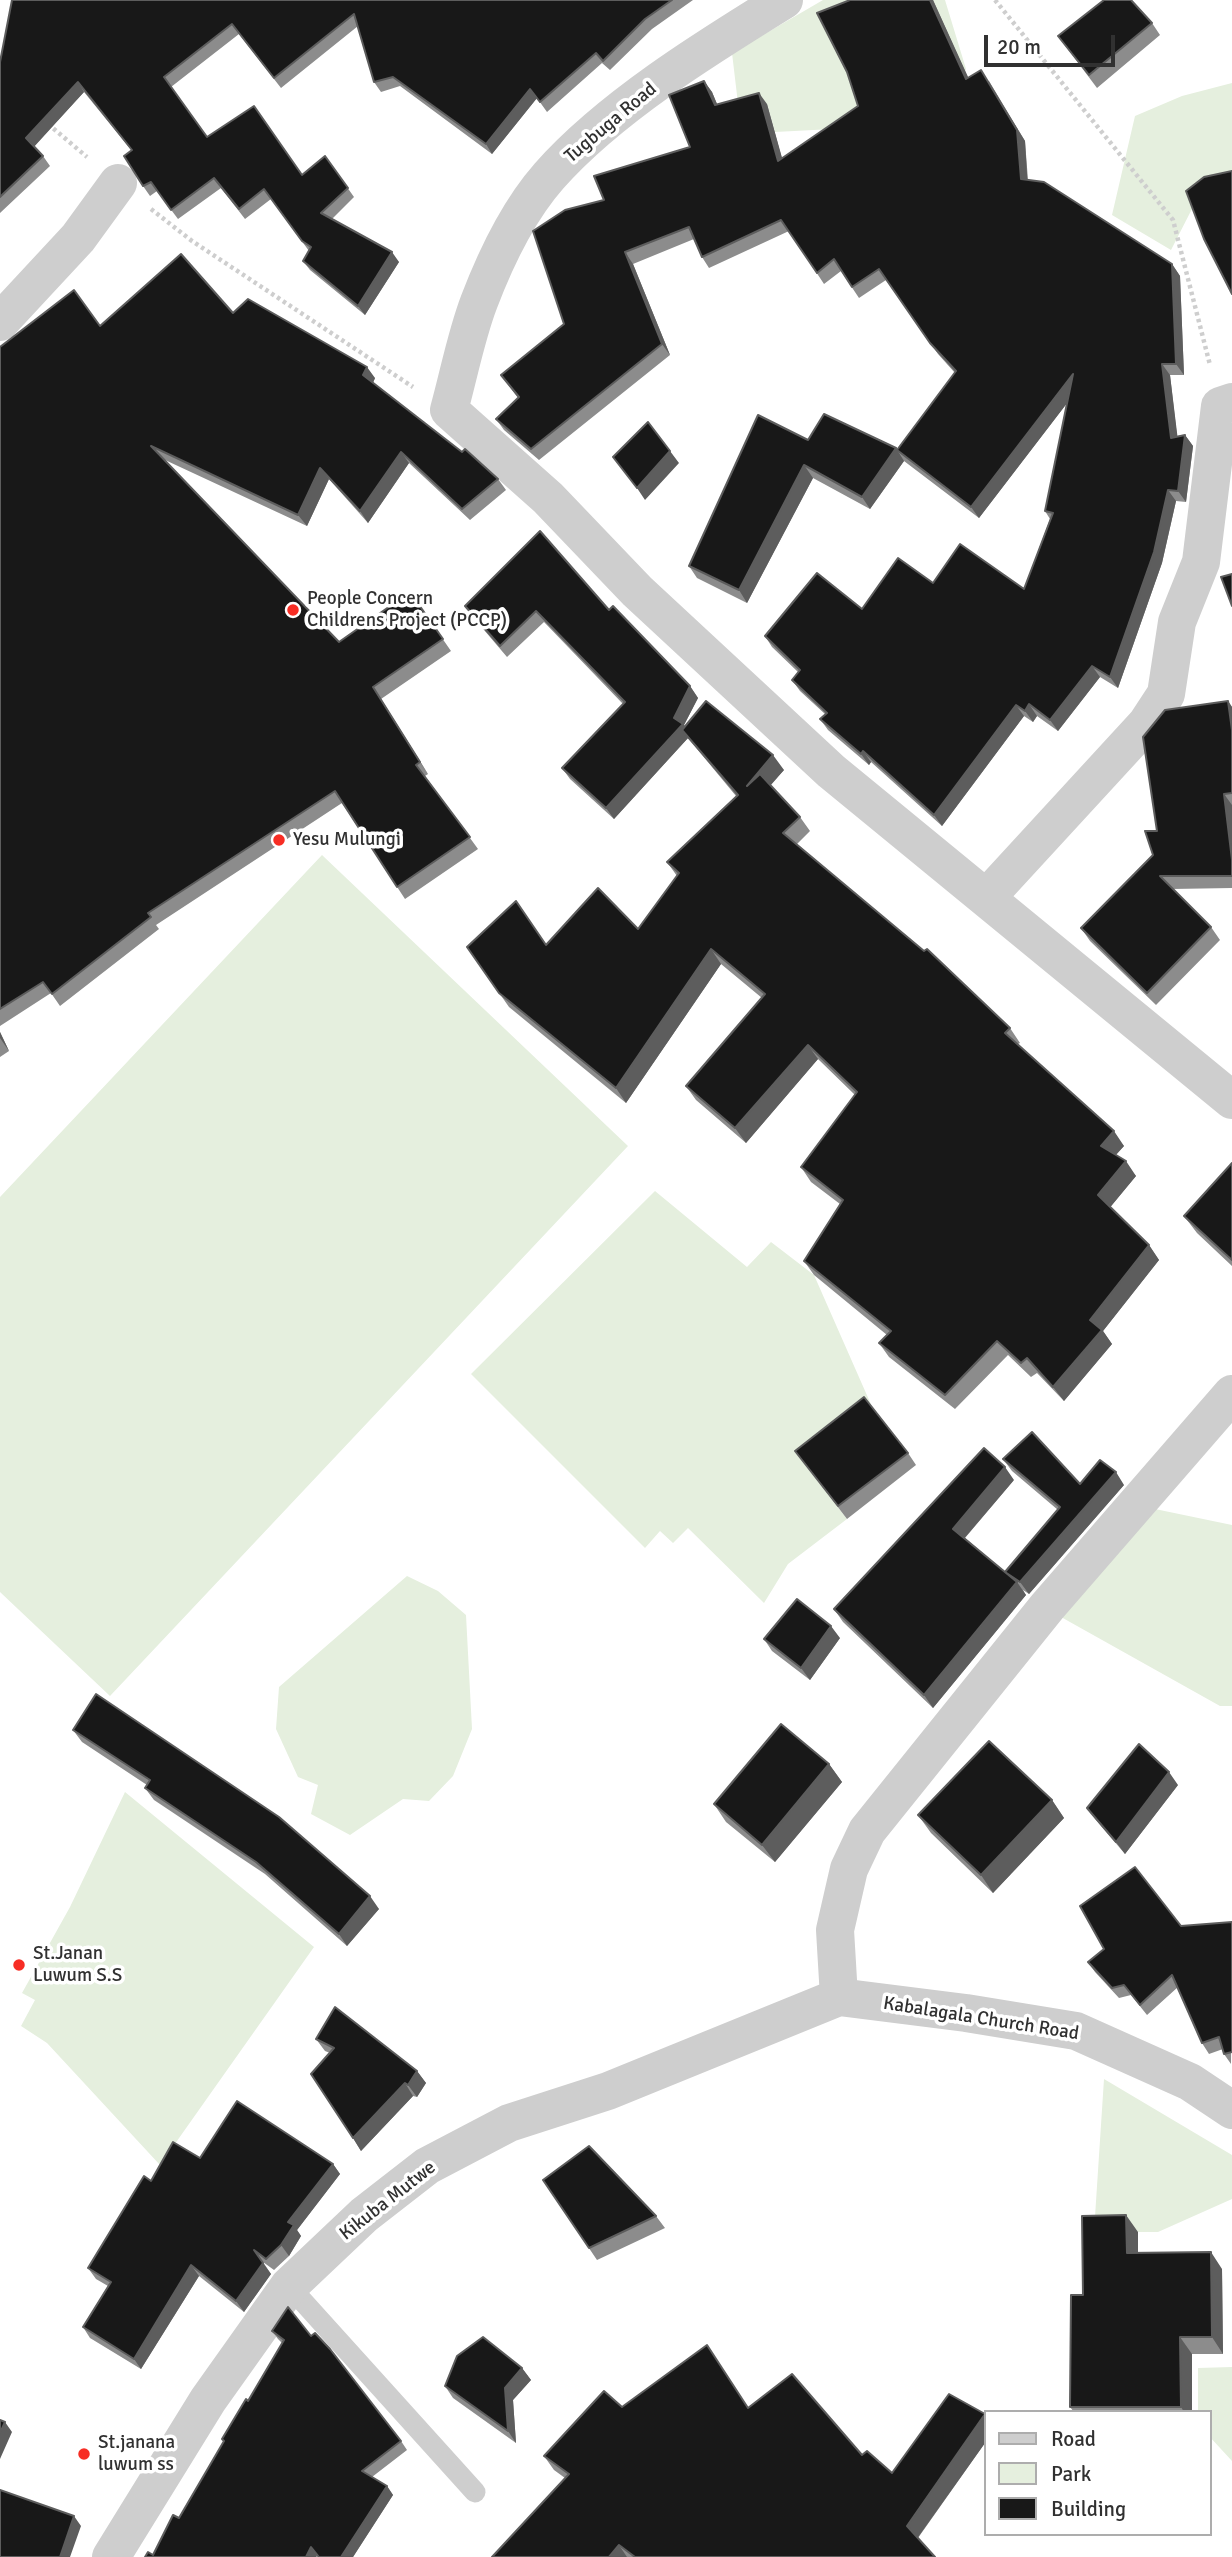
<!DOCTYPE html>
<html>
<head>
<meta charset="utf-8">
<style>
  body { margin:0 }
  #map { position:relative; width:1232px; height:2557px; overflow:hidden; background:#fff; font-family:Signika,sans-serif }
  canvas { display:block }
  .legend { position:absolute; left:984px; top:2410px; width:228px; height:126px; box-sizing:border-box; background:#fff; border:2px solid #adadad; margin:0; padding:9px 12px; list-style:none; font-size:21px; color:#313131 }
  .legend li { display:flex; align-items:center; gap:14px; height:35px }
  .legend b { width:35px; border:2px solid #adadad }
  .scale { position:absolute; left:984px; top:35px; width:131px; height:32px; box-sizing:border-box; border:4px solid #313131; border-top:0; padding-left:9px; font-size:21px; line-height:24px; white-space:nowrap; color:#313131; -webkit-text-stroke:5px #fff; paint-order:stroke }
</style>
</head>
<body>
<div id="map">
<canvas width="1232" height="2557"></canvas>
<ul class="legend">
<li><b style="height:9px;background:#cecece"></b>Road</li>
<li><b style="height:19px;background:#e5efde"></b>Park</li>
<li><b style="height:19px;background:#181818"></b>Building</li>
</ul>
<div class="scale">20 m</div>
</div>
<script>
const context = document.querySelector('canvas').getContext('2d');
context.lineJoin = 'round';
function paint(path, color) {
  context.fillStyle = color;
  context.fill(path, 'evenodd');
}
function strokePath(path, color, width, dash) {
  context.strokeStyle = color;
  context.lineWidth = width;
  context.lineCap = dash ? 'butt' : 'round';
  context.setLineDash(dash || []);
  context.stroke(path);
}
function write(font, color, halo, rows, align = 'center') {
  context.font = font + ' Signika,sans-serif';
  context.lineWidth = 7;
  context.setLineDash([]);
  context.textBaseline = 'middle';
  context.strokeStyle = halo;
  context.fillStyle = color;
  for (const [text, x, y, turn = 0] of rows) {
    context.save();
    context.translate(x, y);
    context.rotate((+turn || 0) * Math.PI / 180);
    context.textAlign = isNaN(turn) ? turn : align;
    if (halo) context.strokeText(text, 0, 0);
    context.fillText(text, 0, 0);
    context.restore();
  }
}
paint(new Path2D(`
  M823,0H945L966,69L944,108L871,127L775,132L767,104L739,112L732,53Z
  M1232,83V186L1195,203L1171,250L1112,215L1135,116L1182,96Z
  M322,855L628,1146L110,1696L0,1592V1197Z
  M655,1191L747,1267L771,1242L814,1275L873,1409L804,1463L847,1519L788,1564L764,1603L688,1528L673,1543L660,1531L645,1548L471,1374Z
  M1155,1509L1232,1525V1706H1220L1061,1617Z
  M407,1576L438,1591L466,1615L472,1729L453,1776L429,1801L403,1799L350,1835L311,1814L318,1785L298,1777L276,1729L279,1687Z
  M125,1792L314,1947L160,2165L47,2043L21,2026L35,2000L22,1993L70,1907Z
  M1104,2079L1232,2155V2199L1158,2232H1094Z
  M1232,2367V2461L1209,2436V2412H1198V2368Z`), '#e5efde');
strokePath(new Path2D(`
  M995,0L1173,220L1210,365
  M48,124L87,157
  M151,209L192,241L413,387`), '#cecece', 4.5, [3.5, 3.5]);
strokePath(new Path2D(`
  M289,2286L475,2492`), '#cecece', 21);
strokePath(new Path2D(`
  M784,0C706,48 609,108 549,176C519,210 495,260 479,302C466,336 459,374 449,410L548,498L637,591L831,771L1232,1100
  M0,322L78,238L118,183
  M987,897L1147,723L1166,694L1177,622L1201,562L1220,406L1232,402
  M839,1997L835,1930L849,1869L867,1831L1047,1607L1232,1394
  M111,2557L208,2400L289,2286L364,2215L427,2166L509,2123L608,2091L839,1997L966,2013L1076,2031L1190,2082L1232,2110`), '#cecece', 38);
paint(new Path2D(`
  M12,0H693L652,29L610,70L602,63L547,112L537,98L492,154L400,86L381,92L374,82L358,26L281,88L239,34L171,87L207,137L302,175L325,156L354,197L332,219L399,262L365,315L310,270L303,261L309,251L271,199L245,219L221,188L178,219L157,191L150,196L143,186L132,151L84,92L34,146L43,156L50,166L0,213V62Z
  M850,0H933L968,78L989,81L1025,141L1028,180L1172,264L1180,276L1184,375H1170L1177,436L1185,435L1193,446L1186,502L1176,501L1162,563L1118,688L1100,677L1058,731L1037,716L1033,722L1024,716L942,826L871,762L869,765L828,730L820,719L825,714L800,691L792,680L798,672L772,647L765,636L862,609L933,583L1024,589L1050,519L1045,511L1067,403L979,518L904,461L870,509L813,478L747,603L697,578L689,566L808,440L897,450L955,373L938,354L886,280L859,298L841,271L824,284L789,231L709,268L702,257L694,239L633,264L670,355L539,460L504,430L496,419L518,398L501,375L564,324L604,200L690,147L704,81L712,92L717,104H767L782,159L858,106Z
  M1152,23L1160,35L1097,88L1058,36Z
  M233,313L375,378L373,383L462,452L498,479L506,490L470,520L409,463L368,523L329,479L307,526L165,460L339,642L410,592L451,651L381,699L428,774L425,776L478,849L405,899L342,803L156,925L159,929L60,1006L51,993L0,1026V347L100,326Z
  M465,606L609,610L690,686L698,698L684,725L685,726L784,770L770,785L800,817L810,831L797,844L1010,1028L1020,1043L1018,1044L1124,1146L1116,1155L1136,1176L1110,1207L1149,1245L1159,1260L1103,1331L1112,1344L1064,1401L1037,1373L1031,1377L1008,1355L955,1409L889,1357L879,1343L887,1335L814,1275L804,1261L840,1204L811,1182L801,1167L855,1095L818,1059L746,1143L696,1100L686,1086L762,998L721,964L626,1103L509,1007L467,947L546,945L638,929L677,876L667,862L736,796L688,738L614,819L570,779L562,768L623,704L544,622L507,657L473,617Z
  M1228,701L1232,707V888L1172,889L1211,927L1220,940L1156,1005L1090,941L1081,928L1153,855L1157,831Z
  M0,1032L9,1051L0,1057Z
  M1232,1163V1266L1197,1233L1184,1216Z
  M795,1451L908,1453L916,1465L847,1519Z
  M1003,1459L1080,1484L1124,1485L1029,1594L1023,1590L1026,1595L933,1708L843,1622L834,1609L1014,1480L965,1538L1005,1572L1058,1510L1012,1471Z
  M840,1638L810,1680L772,1651L764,1639Z
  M73,1730L379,1909L347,1946L265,1874L154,1800L145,1788L147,1785L82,1742Z
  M829,1764L842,1782L775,1862L726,1822L714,1804Z
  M1178,1785L1125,1854L1096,1820L1087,1808Z
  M1052,1800L1064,1818L993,1893L931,1833L918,1815Z
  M1232,1922L1231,2064L1224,2054L1223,2049L1209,2054L1202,2043L1178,1987L1147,2015L1131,1995L1119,1998L1095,1972L1088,1962L1181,1926Z
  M316,2039L417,2071L426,2083L417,2097L413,2096L361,2151L353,2138L330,2053L325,2051Z
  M200,2158L333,2164L340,2174L297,2230L301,2236L289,2256L274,2270L263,2262L271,2274L244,2312L199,2276L141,2369L90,2338L83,2327L108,2286L96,2279L88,2268L151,2181Z
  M543,2180L656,2216L665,2228L597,2260Z
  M1138,2232V2253L1222,2269L1223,2354H1192V2412H1074L1070,2407L1083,2295Z
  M272,2331L311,2336L401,2441L407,2450L372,2477L387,2486L393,2495L353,2557H318L317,2556L316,2557H145L153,2555L179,2518L224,2442L222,2439L248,2401L282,2343L278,2339Z
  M707,2345L748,2408L862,2455L892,2473L985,2414V2443L918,2538L935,2557H492L565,2478L554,2470L544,2456L622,2407Z
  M522,2368L531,2380L513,2400L516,2443L453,2398L445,2386Z`), '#8c8c8c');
paint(new Path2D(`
  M930,0H933L974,90L966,79Z
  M981,70L1025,141L1028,190L1021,179Z
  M704,81L712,92L722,116L715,105Z
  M78,82L84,92L33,148L26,138Z
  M530,89L537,98L492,154L486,144Z
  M759,93L767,104L786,172L778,161Z
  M392,252L399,262L365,315L358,306Z
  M625,252L633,264L670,355L662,344Z
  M1172,264L1180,276L1184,375L1176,364Z
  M1162,364L1170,375L1179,449L1171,438Z
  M367,367L375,378L371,387L363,375Z
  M1073,374L1081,385L979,518L971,507Z
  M1185,435L1193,446L1186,502L1178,491Z
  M896,448L904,461L870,509L862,497Z
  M670,451L679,463L645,500L637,488Z
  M401,452L409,463L368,523L360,511Z
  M804,465L813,478L747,603L739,590Z
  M320,468L329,479L307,526L298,515Z
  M1168,490L1176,501L1162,563L1118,688L1110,677Z
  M1092,666L1100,677L1058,731L1050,720Z
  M690,686L698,698L684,725L691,735L682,730L688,738L614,819L606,808L674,718Z
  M373,687L381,699L428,774L420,762Z
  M1228,701L1232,707V730Z
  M1029,704L1037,716L1033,722L1025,711Z
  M1016,705L1024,716L942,826L934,815Z
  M863,751L871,762L869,765L861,754Z
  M773,755L784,770L757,801L747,786Z
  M1224,794L1232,805V860Z
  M711,949L721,964L626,1103L616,1088Z
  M0,1032L9,1051L0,1038Z
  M808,1045L818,1059L746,1143L735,1128Z
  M1114,1131L1124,1146L1111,1160L1101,1146Z
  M1126,1161L1136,1176L1108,1210L1098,1195Z
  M1149,1245L1159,1260L1103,1331L1112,1344L1064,1401L1053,1387L1090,1320Z
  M1005,1467L1014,1480L962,1541L953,1529Z
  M1116,1472L1124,1485L1029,1594L1020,1582Z
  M1017,1582L1026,1595L933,1708L924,1695Z
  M831,1626L840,1638L810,1680L801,1668Z
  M829,1764L842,1782L775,1862L762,1845Z
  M1169,1772L1178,1785L1125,1854L1116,1842Z
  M1052,1800L1064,1818L993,1893L981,1875Z
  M370,1896L379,1909L347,1946L339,1934Z
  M417,2071L426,2083L417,2097L408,2085Z
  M405,2083L413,2096L361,2151L353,2138Z
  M333,2164L340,2174L297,2230L301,2236L289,2256L281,2245L288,2222Z
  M1126,2215L1138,2232V2269L1127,2253Z
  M1211,2252L1222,2269L1223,2354L1212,2337Z
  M263,2263L271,2274L244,2312L236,2301Z
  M191,2265L199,2276L141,2369L134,2359Z
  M1180,2337L1192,2354V2412H1184L1181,2407Z
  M522,2368L531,2380L513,2400L516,2443L508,2431L505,2388Z
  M985,2415V2443L916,2540L907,2526Z
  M5,2422L12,2432L0,2459V2433Z
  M387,2486L393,2495L353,2557H341Z
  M74,2516L81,2526L70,2557H60Z
  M619,2545L627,2557H609Z
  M311,2547L317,2556L316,2557H306Z`), '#5d5d5d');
const building = new Path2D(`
  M12,0H672L645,19L603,61L596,53L540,102L530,89L486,144L393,77L374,82L354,14L274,78L232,24L164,77L207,137L254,106L302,175L325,156L348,188L321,213L392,252L358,306L303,261L311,247L302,241L264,189L239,209L214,178L171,210L151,182L143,186L124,156L132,150L78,82L26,138L43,156L0,197V62Z
  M850,0H930L966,79L981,70L1017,130L1021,179L1044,182L1172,264L1176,364H1162L1171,438L1185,435L1178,491L1168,490L1154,552L1110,677L1092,666L1050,720L1029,704L1025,711L1016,705L934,815L863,751L861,754L820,719L827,713L792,680L800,670L765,636L817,573L862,609L898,558L933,583L960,544L1024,589L1053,513L1045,511L1073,374L971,507L897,450L956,371L930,343L879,269L852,287L834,259L817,273L781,220L702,257L689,227L625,252L662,344L531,449L496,419L519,397L501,375L564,324L533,231L565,210L604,200L594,176L690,147L669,95L704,81L715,105L759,93L778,161L858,106L847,72L817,13Z
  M1104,0H1131L1152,23L1089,75L1058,36Z
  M1232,171V294L1204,239L1186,191L1204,177Z
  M181,254L233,313L248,299L367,367L363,375L462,452L465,449L498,479L462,509L401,452L360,511L320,468L298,515L151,446L339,642L410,592L443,639L373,687L420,762L416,765L470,837L397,887L335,791L148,913L151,917L52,994L43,982L0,1009V347L74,290L100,326Z
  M824,414L896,448L862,497L804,465L739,590L689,566L758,415L808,440Z
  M648,422L670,451L637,488L613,457Z
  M540,531L609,610L613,606L690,686L674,718L683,724L606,808L562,768L625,702L536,611L500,646L465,606Z
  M1232,574V606L1221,577Z
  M706,701L773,755L747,786L760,774L800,817L783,833L924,951L927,949L1010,1028L1005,1033L1114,1131L1101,1146L1126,1161L1098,1195L1149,1245L1090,1320L1102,1330L1053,1387L1027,1358L1021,1363L997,1341L945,1395L879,1343L891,1331L804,1261L843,1200L801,1167L857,1092L808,1045L735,1128L686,1086L765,994L711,949L616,1088L499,993L467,947L516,901L546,945L598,888L638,929L679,873L667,862L738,795L682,730Z
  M1228,701L1232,730V793L1224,794L1232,860V876H1160L1211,927L1147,993L1081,928L1153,855L1145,831H1157L1143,737L1165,710Z
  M1232,1163V1260L1184,1216Z
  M864,1397L908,1453L838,1506L795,1451Z
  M1032,1432L1080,1484L1100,1460L1116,1472L1020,1582L1005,1572L1060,1507L1003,1459Z
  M984,1448L1005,1467L953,1529L1017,1582L924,1695L834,1609Z
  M797,1599L831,1626L801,1668L764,1639Z
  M96,1694L279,1817L370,1896L339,1934L256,1862L145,1788L150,1780L73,1730Z
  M781,1724L829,1764L762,1845L714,1804Z
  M989,1741L1052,1800L981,1875L918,1815Z
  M1139,1744L1169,1772L1116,1842L1087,1808Z
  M1135,1867L1181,1926L1232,1922V2052L1224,2054L1219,2037L1202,2043L1172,1975L1140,2005L1124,1985L1112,1988L1088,1962L1104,1949L1080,1906Z
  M335,2007L417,2071L408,2085L405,2083L353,2138L311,2074L334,2048L316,2039Z
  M237,2101L333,2164L288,2222L294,2225L281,2245L266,2259L254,2250L263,2263L236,2301L191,2265L134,2359L83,2327L111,2282L88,2268L144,2176L151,2181L173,2142L200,2158Z
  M589,2146L656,2216L589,2248L543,2180Z
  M1126,2215L1127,2253L1211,2252L1212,2337H1180L1181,2407H1070L1071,2295H1083L1082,2216Z
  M288,2307L311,2336L315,2333L330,2349L401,2441L362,2471L387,2486L341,2557H319L311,2547L306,2557H145L148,2552L153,2555L173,2515L179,2518L224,2441L222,2439L246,2399L248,2401L284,2340L272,2331Z
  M483,2337L522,2368L505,2388L508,2431L445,2386L457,2356Z
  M707,2345L748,2408L792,2374L862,2455L867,2451L892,2473L949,2394L985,2414L907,2526L935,2557H635L619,2545L609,2557H492L569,2474L544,2456L604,2391L622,2407Z
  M0,2420L5,2422L0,2433Z
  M0,2490L74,2516L60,2557H0Z`);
paint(building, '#181818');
strokePath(building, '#5d5d5d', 2);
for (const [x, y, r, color] of [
  [293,610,7,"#f72d24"],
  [279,840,7,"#f72d24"],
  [19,1965,7,"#f72d24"],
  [84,2454,7,"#f72d24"]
]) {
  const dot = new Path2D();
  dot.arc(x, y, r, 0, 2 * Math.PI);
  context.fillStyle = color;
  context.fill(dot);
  strokePath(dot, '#fff', 2.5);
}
write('19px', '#313131', '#fff', [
  ["Tugbuga Road",611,123,-40],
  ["Kabalagala Church Road",981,2019,9],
  ["Kikuba Mutwe",388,2201,-38]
]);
write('19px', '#313131', '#fff', [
  ["People Concern",307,599],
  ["Childrens Project (PCCP)",307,621],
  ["Yesu Mulungi",293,840],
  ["St.Janan",33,1954],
  ["Luwum S.S",33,1976],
  ["St.janana",98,2443],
  ["luwum ss",98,2465]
], 'left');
</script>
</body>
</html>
